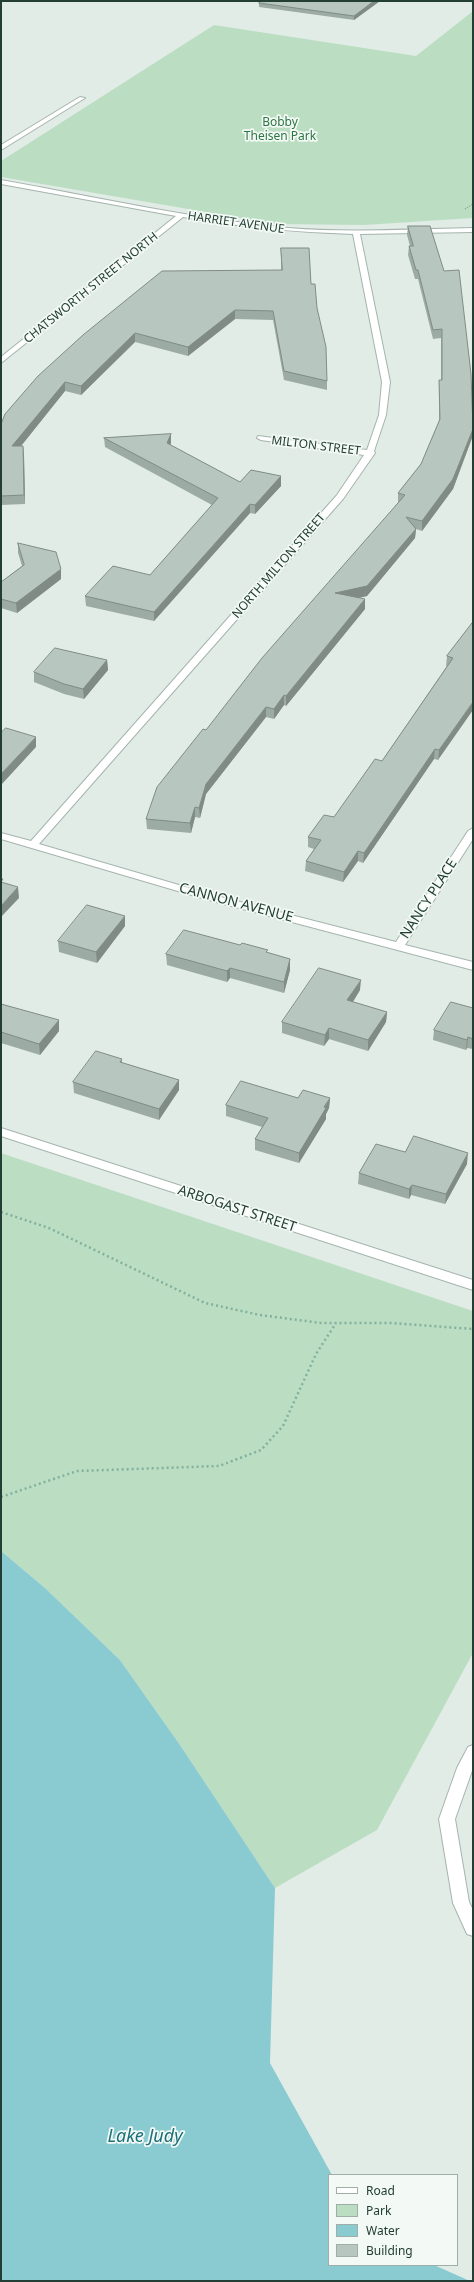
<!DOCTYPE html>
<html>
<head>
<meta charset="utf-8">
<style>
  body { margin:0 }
  #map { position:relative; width:474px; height:2282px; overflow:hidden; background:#e2ece7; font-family:"Noto Sans",sans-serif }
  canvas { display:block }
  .frame { position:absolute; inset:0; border:2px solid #223e35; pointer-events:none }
  .legend { position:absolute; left:328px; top:2174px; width:130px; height:92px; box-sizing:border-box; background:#f3f9f5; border:1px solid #9faea8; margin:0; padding:5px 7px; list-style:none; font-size:12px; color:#223e35 }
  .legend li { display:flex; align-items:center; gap:8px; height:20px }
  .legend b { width:20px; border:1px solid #9faea8 }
</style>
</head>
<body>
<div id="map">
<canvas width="474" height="2282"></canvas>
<div class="frame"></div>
<ul class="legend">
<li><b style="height:5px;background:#fff"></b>Road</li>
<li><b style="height:11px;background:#bbdec2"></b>Park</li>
<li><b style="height:11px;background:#8acbd2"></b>Water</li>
<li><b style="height:11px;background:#b7c7c0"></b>Building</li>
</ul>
</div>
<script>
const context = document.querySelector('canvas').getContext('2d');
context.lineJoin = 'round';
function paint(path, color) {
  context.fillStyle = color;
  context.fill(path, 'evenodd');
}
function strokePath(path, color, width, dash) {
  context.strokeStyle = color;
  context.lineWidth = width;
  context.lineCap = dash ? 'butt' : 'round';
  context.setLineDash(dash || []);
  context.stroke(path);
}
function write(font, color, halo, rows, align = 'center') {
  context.font = font + ' "Noto Sans",sans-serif';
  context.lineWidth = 3.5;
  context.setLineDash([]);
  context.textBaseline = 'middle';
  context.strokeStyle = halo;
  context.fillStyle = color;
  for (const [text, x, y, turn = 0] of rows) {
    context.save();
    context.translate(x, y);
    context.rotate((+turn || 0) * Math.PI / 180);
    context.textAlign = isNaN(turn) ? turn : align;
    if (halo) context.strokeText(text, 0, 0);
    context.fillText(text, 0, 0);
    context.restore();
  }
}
paint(new Path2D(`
  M473,11V218L364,225L276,224L1,177V161L214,25L416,56Z
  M1,1153L473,1311V1653L377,1830L275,1888L180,1745L120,1660L45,1588L1,1551Z`), '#bbdec2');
paint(new Path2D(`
  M1,1551L45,1588L120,1660L180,1745L275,1888L270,2063L332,2175H329V2265H434L470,2281H1Z`), '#8acbd2');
const minor = new Path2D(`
  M80,97L85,98L1,150V145Z
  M1,180C96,197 192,219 288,228C349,233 412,229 473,228V232L360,234L390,382L386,415L374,451L375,453L343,499L39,844L213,895L396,942L468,831L473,828V839L405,945L473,962V970L205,899L1,839V833L31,841L337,495L364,455L261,440L257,438L258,436L367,450L379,415L382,382L353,234C295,232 239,227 183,217L1,363V357L176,216L1,184Z
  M1,1128L473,1280V1290L1,1136Z
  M473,1745V1768L455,1819L469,1902L473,1910V1936L467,1934L453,1903L439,1819L457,1768L468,1747Z`);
strokePath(minor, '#a5b4ae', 2);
strokePath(new Path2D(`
  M465,209L473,204`), '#82b09f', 1.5, [1, 1.5]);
strokePath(new Path2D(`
  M1,1212L49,1228L205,1303L260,1315L321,1323H391L473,1329
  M1,1497L77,1471L219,1466L261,1450L283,1426L316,1354L336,1323`), '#82b09f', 2.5, [2, 3]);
paint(minor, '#fff');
paint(new Path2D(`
  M380,1L354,20L259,7V3Z
  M408,226H430L472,438L453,489L422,531L416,529L415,538L367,596L359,598L365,609L286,706L284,705L274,719L266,717L206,794L200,818L195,817L191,833L147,829L146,819L206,730L398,503V493L421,464L439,421V380H441V338L433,339L418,279H415L408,255L409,246H410L407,235Z
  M281,248L311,284L317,308L327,381V390L284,380L273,320L235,319L188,356L135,342L81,395L65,391L21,446H23L24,455L25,504L1,505V424L83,335L281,270Z
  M171,434V443L170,445L240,482L281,476V486L255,514L250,513L154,621L86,606L85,596L150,575L212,505L105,447L104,438Z
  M18,543L61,579L17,613L1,608V582L22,566L18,553Z
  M473,622L438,760L434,759L363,863L358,861L343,882L305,871L306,861L314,849L308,847V837L334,817L382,761L447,666H446L447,656Z
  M107,660L108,670L84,699L64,694L34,682V672Z
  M125,916V926L97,963L59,952L58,941Z
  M268,953L290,959V970L284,993L230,978L227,982L167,965L166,954Z
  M360,990L353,1002L387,1012L386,1022L368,1051L329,1039L324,1046L282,1033V1022Z
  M1,1004L59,1031L40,1055L1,1043Z
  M473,1008V1049L467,1048L466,1050L433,1040L434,1030Z
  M122,1059V1063L179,1080V1090L159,1120L74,1093L73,1082Z
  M298,1098H330L329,1108L326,1114V1119L299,1163L255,1150V1139L262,1127L226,1116V1105Z
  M405,1152L467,1164L445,1204L411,1195L409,1199L358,1184L359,1173Z`), '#9daba5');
paint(new Path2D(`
  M374,1H380L354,20V16Z
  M235,310V319L188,356V347Z
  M135,333V342L81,395V386Z
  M65,382V391L13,456L12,446Z
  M473,429L472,438L453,489L422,531V521Z
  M171,434V443L167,452V443Z
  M23,446L24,455L25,504L24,495Z
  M281,476V486L255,514V505Z
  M250,504V513L154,621V612Z
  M416,529L415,538L367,596L334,603L335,593Z
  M61,569V579L17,613L16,603Z
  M365,599V609L286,706V696Z
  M107,660L108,670L84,699L83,689Z
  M284,695V705L274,719V709Z
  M473,702V710L438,760L439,750Z
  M266,707V717L206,794L200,818L199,808L206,784Z
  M36,737V747L2,784L1,774Z
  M435,749L434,759L363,863L364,853Z
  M195,807V817L191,833L190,823Z
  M358,851V861L343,882L344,872Z
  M18,887L19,898L1,917V906Z
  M125,916V926L97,963L96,952Z
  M290,959V970L284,993V982Z
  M230,968V978L227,982V971Z
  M361,980L360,990L347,1011V1000Z
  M387,1012L386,1022L368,1051V1040Z
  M59,1020V1031L40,1055L39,1044Z
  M329,1028V1039L324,1046L325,1035Z
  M468,1037L467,1048L466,1050L467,1040Z
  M179,1080V1090L159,1120V1109Z
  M330,1098L329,1108L326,1114V1119L299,1163V1153Z
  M468,1153L467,1164L445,1204L446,1194Z
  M412,1185L411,1195L409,1199V1189Z`), '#808b86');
const building = new Path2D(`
  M262,1H374L354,16L259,3Z
  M408,226H430L444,271L459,270L471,374L473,429L453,479L422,521L406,517L416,529L367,586L335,593L365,599L286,696L284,695L274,709L266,707L206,784L199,808L195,807L190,823L146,819L157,787L203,729L206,730L262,658L405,495L398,493L421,464L440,419L439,380H442V329L433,330L418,270H416L409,246H413Z
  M281,248H309L311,284H315L317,308L326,347L327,381L284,371L273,311L235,310L188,347L135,333L81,386L65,382L12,446H23L24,495L1,496V424L5,414L38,376L83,335L162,271L282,270Z
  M171,434L167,443L240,482L251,470L281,476L255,505L250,504L154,612L85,596L113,566L150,575L218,498L104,438Z
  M18,543L56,552L61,569L16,603L1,599V582L24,565Z
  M473,622V702L439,750L435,749L364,853L358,851L344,872L306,861L321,840L308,837L324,815L334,817L375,759L382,761L453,658L447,656Z
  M55,648L107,660L83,689L64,684L34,672Z
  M6,728L36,737L1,774V733Z
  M1,879H3L1,882L18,887L1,906Z
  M87,905L125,916L96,952L58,941Z
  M184,930L240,945L242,943L268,950L266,952L290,959L284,982L230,968L227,971L166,954Z
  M319,968L361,980L347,1000L387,1012L368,1040L329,1028L325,1035L282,1022Z
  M451,1002L473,1008V1039L468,1037L467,1040L434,1030Z
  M1,1004L59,1020L39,1044L1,1032Z
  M96,1051L122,1059L120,1062L179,1080L159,1109L73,1082Z
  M241,1081L298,1098L303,1090L330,1098L324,1107L326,1108L299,1153L255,1139L268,1118L226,1105Z
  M414,1136L468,1153L446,1194L412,1185L409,1189L359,1173L376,1144L405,1152Z`);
paint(building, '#b7c7c0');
strokePath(building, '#808b86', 1);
write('12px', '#2c7544', '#f3f9f5', [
  ["Bobby",280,123],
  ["Theisen Park",280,137]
]);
write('12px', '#223e35', '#f3f9f5', [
  ["HARRIET AVENUE",236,223,8],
  ["CHATSWORTH STREET NORTH",91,288,-39],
  ["MILTON STREET",316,446,7],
  ["NORTH MILTON STREET",279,566,-49]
]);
write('14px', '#223e35', '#f3f9f5', [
  ["NANCY PLACE",429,899,-57],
  ["CANNON AVENUE",236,903,15],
  ["ARBOGAST STREET",237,1209,18]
]);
write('italic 18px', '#1b707a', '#f3f9f5', [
  ["Lake Judy",145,2137]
]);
</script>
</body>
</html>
